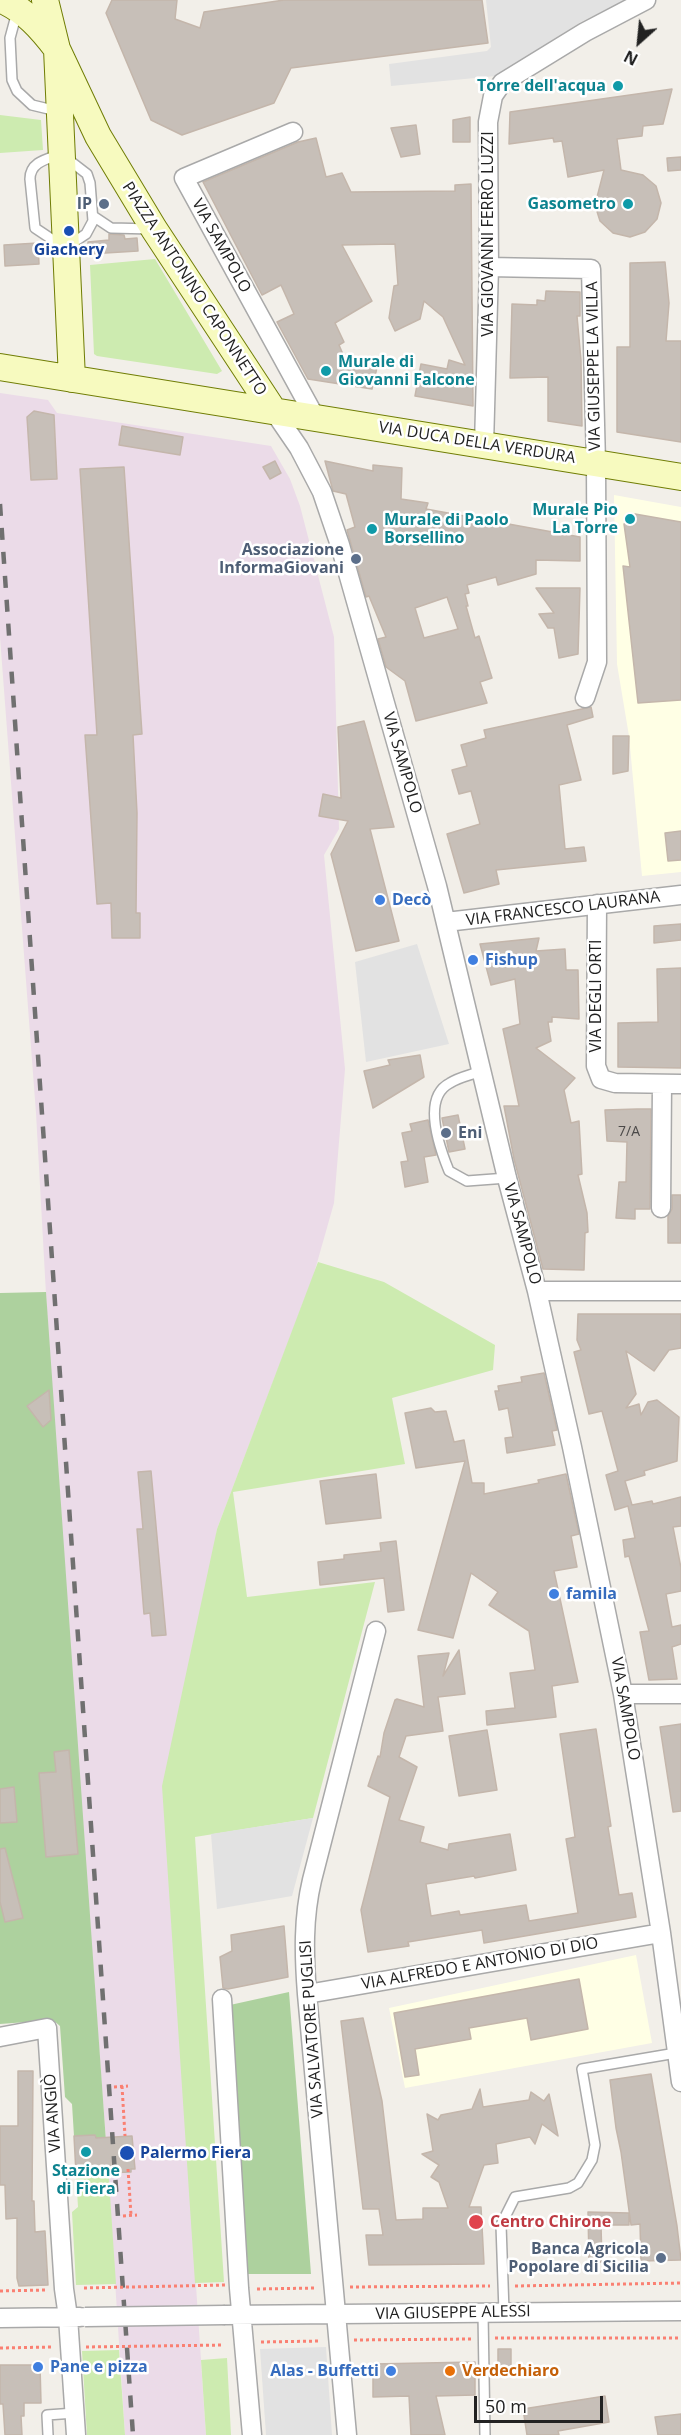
<!DOCTYPE html>
<html>
<head>
<meta charset="utf-8">
<style>
  body { margin:0 }
  #map { position:relative; width:681px; height:2435px; overflow:hidden; background:#f2efe9; font-family:"Open Sans",sans-serif }
  canvas { display:block }
  .north { position:absolute; left:609px; top:12px; width:60px; height:60px; -webkit-text-stroke:4px #fff; paint-order:stroke; rotate:207deg; font-size:16px; font-weight:700; line-height:24px; text-align:center; color:#222 }
  .north::after { content:''; display:block; margin:auto; width:21px; height:27px; background:#222; clip-path:polygon(50% 0,100% 100%,50% 72%,0 100%) }
  .scale { position:absolute; left:474px; top:2396px; width:129px; height:27px; box-sizing:border-box; border:3px solid #222; border-top:0; padding-left:8px; font-size:18px; line-height:21px; white-space:nowrap; color:#222; -webkit-text-stroke:4px #fff; paint-order:stroke }
</style>
</head>
<body>
<div id="map">
<canvas width="681" height="2435"></canvas>
<div class="north">N</div>
<div class="scale">50 m</div>
</div>
<script>
const context = document.querySelector('canvas').getContext('2d');
context.lineJoin = 'round';
function paint(path, color) {
  context.fillStyle = color;
  context.fill(path, 'evenodd');
}
function strokePath(path, color, width, dash) {
  context.strokeStyle = color;
  context.lineWidth = width;
  context.lineCap = dash ? 'butt' : 'round';
  context.setLineDash(dash || []);
  context.stroke(path);
}
function write(font, color, halo, rows, align = 'center') {
  context.font = font + ' "Open Sans",sans-serif';
  context.lineWidth = 5;
  context.setLineDash([]);
  context.textBaseline = 'middle';
  context.strokeStyle = halo;
  context.fillStyle = color;
  for (const [text, x, y, turn = 0] of rows) {
    context.save();
    context.translate(x, y);
    context.rotate((+turn || 0) * Math.PI / 180);
    context.textAlign = isNaN(turn) ? turn : align;
    if (halo) context.strokeText(text, 0, 0);
    context.fillText(text, 0, 0);
    context.restore();
  }
}
paint(new Path2D(`
  M0,393L48,400L57,413L271,446L290,479L300,506L334,637L339,829L324,855L345,1069L334,1203L313,1277L217,1529L170,1897L206,2435H125L106,2142L54,1439L36,1113L0,637Z`), '#ebdbe8');
paint(new Path2D(`
  M614,495L681,507V872L642,876L629,736L617,664Z
  M636,1955L652,2043L405,2088L389,2008Z`), '#ffffe5');
paint(new Path2D(`
  M0,115L41,120L43,150L0,153Z
  M155,259L222,371L217,374L97,356L94,354L90,265Z
  M318,1262L384,1282L495,1345L493,1370L392,1398L405,1464L233,1492L247,1597L375,1582L313,1818L195,1837L224,2282L195,2283L162,1786L217,1529Z
  M108,2165L116,2284L76,2285L72,2212L78,2207L76,2174L98,2173Z
  M119,2350L125,2435H87L82,2351Z
  M227,2358L231,2435H206L201,2360Z`), '#cdebb0');
paint(new Path2D(`
  M46,1292L106,2142H96L95,2135L74,2136L72,2104L65,2097L60,2026L53,2020L0,2024V1293Z
  M289,1992L311,2274H248L230,2005Z`), '#add19e');
paint(new Path2D(`
  M486,0H626L581,22L496,76L391,86L389,64L487,51L491,47Z
  M417,944L449,1044L366,1062L355,962Z
  M313,1818L292,1896L217,1909L211,1834Z
  M326,2347L332,2435H266L260,2349Z`), '#e2e2e2');
const building = new Path2D(`
  M112,0H177L175,19L200,28L204,12L284,0H482L488,43L291,68L274,103L182,135L151,120L106,13Z
  M672,89L663,124L643,126L642,136L617,139L621,170L643,175L656,186L661,203L657,219L645,232L630,237L613,233L600,221L595,205L604,170L568,177L562,141L554,142L553,138L509,144L510,112Z
  M470,117V142H453V120Z
  M416,125L420,154L401,157L391,128Z
  M316,138L326,177L342,173L351,192L455,191V185L471,184L473,406L415,396L421,364L447,369L449,360L465,365L443,317L424,301L420,319L395,331L389,318L394,286L398,285L395,244L342,245L372,301L335,323L344,342L339,345L349,368L379,359L372,389L308,379L277,322L294,314L281,285L262,295L203,182L298,142Z
  M681,157V170L668,171L667,158Z
  M109,234L124,235L125,239L137,238L138,251L89,254L88,242L109,240Z
  M38,243L39,264L5,266L4,245Z
  M665,262L669,303L666,341H681V442L617,432V347H630V263Z
  M546,291L580,292V316H577L581,360L582,426L548,421V377L510,378L512,304L537,305V300L545,301Z
  M34,411L54,415L57,479L31,480L27,417Z
  M122,426L183,437L180,455L119,445Z
  M275,461L281,473L270,479L263,467Z
  M325,461L373,471V465L402,468L401,499L428,503L426,509L580,537V561L536,560V574L498,585L496,577L467,585L469,593L465,594L468,606H466L475,638L479,636L492,678L480,682L487,703L416,721L405,681L386,667L378,639L386,637L369,596L366,597L347,530L355,527L346,494L333,491ZM447,597L458,629L424,638L415,608Z
  M124,467L142,734L133,735L137,813L136,913H140V938H112L111,903L97,904L85,735H97L80,469Z
  M635,514L681,522V700L638,703L623,566L630,567L624,524Z
  M536,588H580L578,654L559,658L554,628H548L539,614L554,613Z
  M591,707L593,717L567,725L581,780L559,785L565,849L584,847L586,861L496,870L499,884L464,893L447,834L480,824L471,791L459,794L452,770L467,766L461,745L486,738L484,730Z
  M364,721L394,827L370,829L399,941L356,951L331,854L348,821L319,816L323,794L341,798L338,727Z
  M613,736H629L628,771L613,774Z
  M681,831V860L668,861L665,833Z
  M681,924V940L654,943V926Z
  M539,938L536,951L565,949L566,970H578L579,1019L552,1017V1022H548L551,1041L536,1048L575,1078L564,1090L571,1123L579,1121L582,1174L578,1175L587,1213L588,1232L585,1233L584,1270L543,1269L514,1159L504,1106H519L503,1029L520,1024L515,979L491,985L480,944Z
  M681,968V1068L618,1067V1023L658,1022L657,969Z
  M420,1055L424,1077L373,1108L364,1071L390,1065L388,1060Z
  M637,1109H651L650,1209H635V1219L616,1218L619,1182H626L627,1142L607,1141L605,1110Z
  M458,1115L465,1149L449,1152L442,1118Z
  M428,1120L436,1155L424,1157L428,1182L405,1187L401,1162L408,1161L402,1133L412,1131L410,1124Z
  M672,1195H681V1243H668V1216L672,1209Z
  M578,1314H681V1348L669,1350L654,1371L626,1351L636,1394L626,1408L639,1404L641,1415L648,1402L657,1400L679,1417L677,1461L644,1471L645,1475L625,1481L632,1505L652,1501L653,1504L681,1497V1526L673,1527L681,1568V1591L666,1594L672,1627L681,1625V1644L672,1647L677,1679L649,1680L640,1632L649,1631L629,1556L625,1557L623,1540L635,1538L628,1506L615,1510L606,1475L618,1471L602,1411L589,1414L574,1352L581,1350L577,1340Z
  M544,1373L557,1430L552,1431L555,1445L507,1453L505,1438L513,1437L508,1408L499,1410L495,1391H499L498,1386L522,1382L521,1377Z
  M49,1390L51,1420L43,1427L27,1406Z
  M431,1408L435,1412L446,1411L454,1442L464,1440L472,1483H484V1494L539,1483L538,1480L566,1474L579,1534L571,1536L577,1567L554,1571L578,1682L552,1686L556,1717L487,1725L486,1711L515,1708L510,1673L535,1670L529,1631L489,1605L498,1592L471,1573L453,1638L418,1630L465,1461L416,1468L405,1413Z
  M151,1471L166,1635L152,1636L150,1613L144,1614L137,1529H143L138,1472Z
  M376,1474L381,1518L326,1524L320,1481Z
  M396,1541L404,1610L388,1612L384,1578L320,1585L318,1562L344,1559V1555L381,1551L380,1543Z
  M459,1650L465,1694L438,1697L443,1731L406,1736L399,1757L417,1767L399,1820L424,1827L420,1842L448,1850L449,1844L510,1834L516,1870L475,1878L474,1876L426,1884L431,1916L459,1911L460,1915L526,1905L529,1921L578,1913L566,1839L575,1837L560,1734L596,1729L611,1826L608,1827L619,1895L632,1893L636,1917L484,1943L482,1930L408,1942L409,1946L368,1952L361,1910L390,1797L368,1786L378,1756L380,1757L384,1733L395,1700L397,1699L424,1707L418,1656L449,1653L443,1676Z
  M681,1724V1811L673,1812L660,1727Z
  M487,1730L497,1790L459,1796L449,1736Z
  M69,1750L78,1854L46,1857L39,1773L56,1772L54,1752Z
  M14,1787L17,1822L0,1823V1789Z
  M5,1848L23,1918L5,1922L0,1902V1849Z
  M284,1926L288,1977L228,1989L223,1988L220,1957L232,1951L231,1935Z
  M579,1979L588,2029L531,2040L527,2018L469,2028L471,2039L415,2049L419,2075L405,2077L394,2013Z
  M363,2018L382,2101L396,2220L423,2219V2208H448L439,2182L431,2177L439,2165L422,2154L433,2151L427,2114L438,2120L441,2115L472,2109L480,2089L483,2107L529,2100L531,2092L544,2101L549,2094L558,2136L542,2124L535,2144L530,2137L496,2144L498,2163L484,2165L469,2207H481L484,2264L369,2265L366,2235H383L379,2209H363L341,2021Z
  M18,2071H33L32,2201H34L35,2232L45,2231L48,2285L19,2286L17,2278V2218L6,2219L5,2185H0V2126H18Z
  M651,2074L677,2226L681,2260L641,2261L640,2224L631,2225L621,2152L616,2128L610,2080Z
  M95,2135L96,2138L132,2136L135,2169H131V2172L76,2174L74,2136Z
  M588,2212L629,2213V2225H601L602,2262H589Z
  M498,2349H511V2370H498Z
  M475,2362V2395L436,2396L445,2435H411L409,2396L373,2397V2364Z
  M0,2365H40L41,2403H24V2416H21L22,2435H5L3,2404H0Z
  M605,2396L609,2422L558,2431L559,2435H527L523,2409Z
  M681,2414V2435H658L655,2417Z`);
paint(building, '#c7bfb8');
strokePath(building, '#c4b6ab', 1.5);
const lane = new Path2D(`
  M17,12L10,38L12,80L17,91L32,105L57,111
  M61,154L87,174L90,183L93,221L86,234L65,248L35,228L30,179C30,162 47,159 61,154Z
  M93,216L111,228L152,229
  M481,1071C471,1075 459,1077 450,1083C421,1098 440,1149 449,1171L467,1181L507,1178
  M504,2312L501,2225L515,2197L569,2188L578,2183L592,2160L595,2145L582,2069L676,2053
  M483,2313L485,2435
  M48,2435L47,2415L75,2413`);
const street = new Path2D(`
  M293,132L184,178L315,417
  M489,267L591,269L596,463L597,662L585,698
  M273,410L299,448L322,492L340,545L437,886L507,1178L537,1291L572,1447L623,1694L661,1933L681,2082
  M484,445L489,267L488,122L493,96L502,83L585,32L646,0
  M597,904L596,1066L601,1079L615,1083L681,1084
  M446,922L681,895
  M661,1208L662,1084
  M537,1291H681
  M623,1694H681
  M307,1994L661,1933
  M222,1999L239,2288L252,2435
  M0,2037L47,2028L64,2289L68,2317L76,2435
  M225,2315L681,2311
  M0,2318L80,2317
  M347,2435L307,1994C304,1955 303,1918 312,1880L376,1631`);
const secondary = new Path2D(`
  M2,0C26,11 41,28 57,49L72,379
  M45,0L57,49L98,136L154,229L273,410
  M0,367L681,477`);
strokePath(lane, '#a9a9a9', 12);
strokePath(street, '#a9a9a9', 21);
strokePath(secondary, '#707d05', 28);
strokePath(new Path2D(`
  M122,2086L125,2136
  M114,2087L128,2086
  M128,2169L131,2215
  M123,2216L137,2215
  M515,2286L681,2283
  M350,2287L490,2286
  M257,2289L316,2288
  M0,2291L46,2290
  M495,2338H681
  M354,2340L471,2339
  M261,2342L321,2341
  M0,2348L52,2347`), '#fa8072', 3, [3, 3]);
strokePath(lane, '#fff', 9);
strokePath(street, '#fff', 18);
strokePath(secondary, '#f7fabf', 26);
strokePath(new Path2D(`
  M0,504L133,2435`), '#707070', 4.5, [12, 12]);
const streetBridge = new Path2D(`
  M85,2317L225,2315`);
strokePath(streetBridge, '#a9a9a9', 21, []);
strokePath(new Path2D(`
  M84,2288L225,2285
  M86,2347L224,2345`), '#fa8072', 3, [3, 3]);
strokePath(streetBridge, '#fff', 18);
for (const [x, y, r, color] of [
  [618,86,6,"#0f9aa8"],
  [104,204,6,"#5c6f8a"],
  [628,204,6,"#0f9aa8"],
  [69,231,6,"#1a4fb4"],
  [326,371,6,"#0f9aa8"],
  [630,519,6,"#0f9aa8"],
  [372,529,6,"#0f9aa8"],
  [356,559,6,"#5c6f8a"],
  [380,900,6,"#3f7fe0"],
  [473,960,6,"#3f7fe0"],
  [446,1133,6,"#5c6f8a"],
  [554,1594,6,"#3f7fe0"],
  [86,2152,6,"#0f9aa8"],
  [127,2153,8,"#1a4fb4"],
  [476,2222,8,"#e0444e"],
  [661,2258,6,"#5c6f8a"],
  [38,2367,6,"#3f7fe0"],
  [391,2371,6,"#3f7fe0"],
  [450,2371,6,"#e8710a"]
]) {
  const dot = new Path2D();
  dot.arc(x, y, r, 0, 2 * Math.PI);
  context.fillStyle = color;
  context.fill(dot);
  strokePath(dot, '#fff', 2);
}
write('14px', '#4b4948', null, [
  ["7/A",629,1132]
]);
write('bold 16px', '#0d838f', '#fff', [
  ["Torre dell'acqua",606,86],
  ["Gasometro",616,204],
  ["Murale di",338,362,"left"],
  ["Giovanni Falcone",338,380,"left"],
  ["Murale Pio",618,510],
  ["La Torre",618,528],
  ["Murale di Paolo",384,520,"left"],
  ["Borsellino",384,538,"left"],
  ["Stazione",86,2171,"center"],
  ["di Fiera",86,2189,"center"]
], 'right');
write('bold 16px', '#4e5e75', '#fff', [
  ["IP",92,204],
  ["Associazione",344,550],
  ["InformaGiovani",344,568],
  ["Eni",458,1133,"left"],
  ["Banca Agricola",649,2249],
  ["Popolare di Sicilia",649,2267]
], 'right');
write('16px', '#222', '#fff', [
  ["VIA GIOVANNI FERRO LUZZI",488,234,-90],
  ["VIA SAMPOLO",221,246,61],
  ["PIAZZA ANTONINO CAPONNETTO",194,289,57],
  ["VIA GIUSEPPE LA VILLA",594,366,-91],
  ["VIA DUCA DELLA VERDURA",477,443,9],
  ["VIA SAMPOLO",402,763,74],
  ["VIA FRANCESCO LAURANA",563,909,-7],
  ["VIA DEGLI ORTI",596,996,-90],
  ["VIA SAMPOLO",522,1234,75],
  ["VIA SAMPOLO",625,1709,80],
  ["VIA ALFREDO E ANTONIO DI DIO",480,1964,-10],
  ["VIA SALVATORE PUGLISI",312,2029,-94],
  ["VIA ANGIÒ",53,2113,-94],
  ["VIA GIUSEPPE ALESSI",453,2313,-1]
]);
write('bold 16px', '#164399', '#fff', [
  ["Giachery",69,250],
  ["Palermo Fiera",140,2153,"left"]
]);
write('bold 16px', '#366cbe', '#fff', [
  ["Decò",392,900],
  ["Fishup",485,960],
  ["famila",566,1594],
  ["Pane e pizza",50,2367],
  ["Alas - Buffetti",379,2371,"right"]
], 'left');
write('bold 16px', '#be3a42', '#fff', [
  ["Centro Chirone",490,2222]
], 'left');
write('bold 16px', '#c56008', '#fff', [
  ["Verdechiaro",462,2371]
], 'left');
</script>
</body>
</html>
